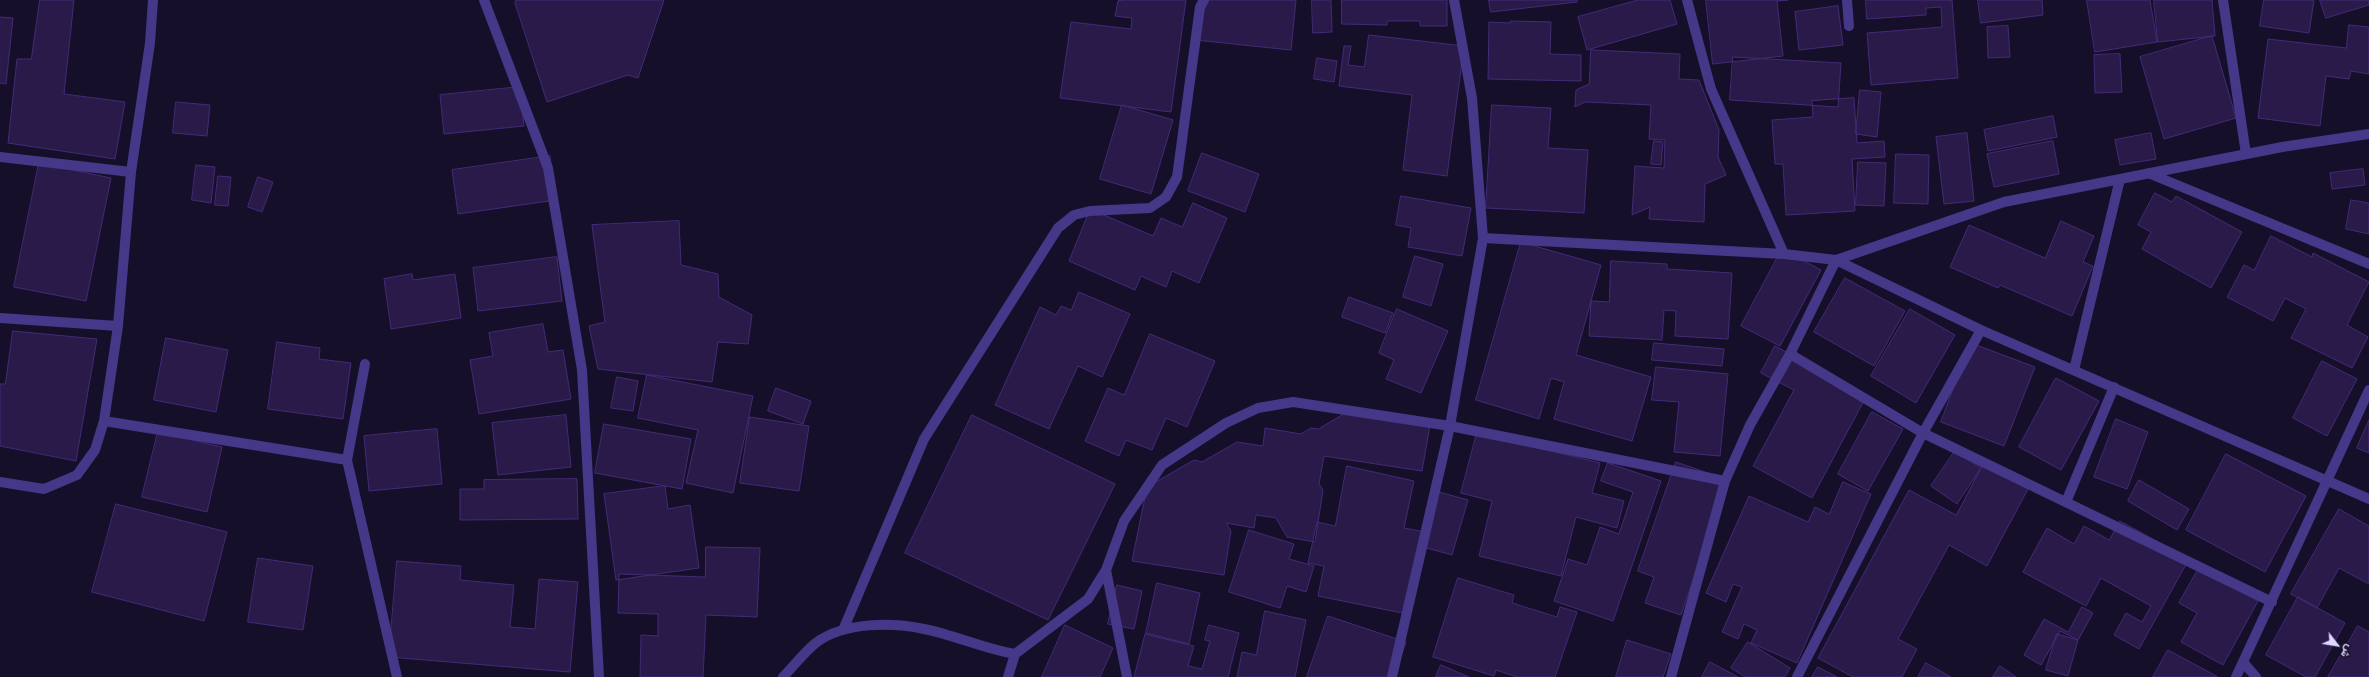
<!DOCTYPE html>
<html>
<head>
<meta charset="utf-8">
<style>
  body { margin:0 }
  #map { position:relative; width:2369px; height:677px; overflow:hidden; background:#160f29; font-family:"Archivo Narrow",Vazirmatn,sans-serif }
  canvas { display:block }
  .north { position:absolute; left:2317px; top:625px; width:40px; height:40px; -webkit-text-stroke:3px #160f29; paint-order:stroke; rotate:121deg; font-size:11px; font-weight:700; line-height:16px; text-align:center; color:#e0d7ff }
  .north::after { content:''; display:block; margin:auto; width:14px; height:18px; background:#e0d7ff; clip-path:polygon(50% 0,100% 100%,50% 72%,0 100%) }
</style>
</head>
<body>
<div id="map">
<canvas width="2369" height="677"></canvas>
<div class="north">ش</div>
</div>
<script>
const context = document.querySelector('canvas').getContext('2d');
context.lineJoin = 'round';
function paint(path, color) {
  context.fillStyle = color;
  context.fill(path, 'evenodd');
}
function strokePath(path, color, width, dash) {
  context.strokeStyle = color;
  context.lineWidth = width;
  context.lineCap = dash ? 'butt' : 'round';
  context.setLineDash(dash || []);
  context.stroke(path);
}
const building = new Path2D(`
  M40,0H74L64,94L125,102L115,159L8,143L17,59H31Z
  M516,0H664L638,78L628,75L547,102L515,3Z
  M1126,0H1186L1171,112L1060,98L1071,22L1131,29L1132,18L1115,16L1118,1Z
  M1199,0H1296L1291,50L1195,40Z
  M1312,0H1331L1332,32L1313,33Z
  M1342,0H1447V26H1420V21H1387V25L1342,24Z
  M1489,0H1577V2L1491,12Z
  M1638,0H1670L1677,24L1587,50L1578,17Z
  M1706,0H1788L1777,1L1783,56L1713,64Z
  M1866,0H1952L1958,78L1871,85L1867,33L1942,27L1941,7L1926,8V15L1867,19Z
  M1978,0H2042L2043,15L1981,23Z
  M2087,0H2150L2157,42L2095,52Z
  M2154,0H2212L2215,36L2158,42Z
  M2264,0H2314L2309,33L2260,26Z
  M2320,0H2369V5L2326,18Z
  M1838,6L1843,45L1799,50L1795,12Z
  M0,17L13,18L6,84L0,83Z
  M1511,21L1551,22L1550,54L1581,55V81L1488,79L1489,22L1510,23Z
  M2349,25L2369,27V74L2351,71L2349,79L2326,76L2320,126L2258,118L2268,39L2346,48Z
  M2008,26L2010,57L1988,58L1987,27Z
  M1369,35L1464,46L1447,176L1403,170L1412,95L1339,86L1344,46H1351L1348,65L1364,67Z
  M2212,36L2236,118L2164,139L2140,57Z
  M1591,50L1680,54L1679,79L1699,80L1719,130L1718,157L1726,175L1705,184L1704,222L1649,219L1650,207L1632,215L1635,166L1664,168L1665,140L1649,139L1651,105L1585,102L1575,107L1576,90L1589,84Z
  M2120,54L2122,92L2095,93L2094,55Z
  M1733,57L1841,63L1838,107L1730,100Z
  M1317,58L1337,61L1334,82L1314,79Z
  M520,87L524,126L444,134L440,95Z
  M1860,90L1881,92L1877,137L1856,134Z
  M1854,98L1857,143L1884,141L1885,157L1852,159L1855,211L1786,215L1783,164H1775L1772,120L1813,117L1812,101Z
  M176,102L210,105L207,136L173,133Z
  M1122,105L1173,120L1151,194L1100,179Z
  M1492,105L1551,108L1548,148L1588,150L1584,213L1486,208Z
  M2053,116L2057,137L1988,151L1984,130Z
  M1967,133L1974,201L1944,204L1936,137Z
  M2151,133L2156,159L2120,165L2115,140Z
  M1654,141L1663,142L1661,165L1651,164Z
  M2053,141L2059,174L1994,187L1987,154Z
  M1202,153L1259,174L1245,212L1188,191Z
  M1896,154L1929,155L1928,204L1894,203Z
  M550,156L556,200L458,214L452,170Z
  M1858,162L1886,163L1884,206L1856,205Z
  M39,163L111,178L86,301L14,287Z
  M196,165L215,167L211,203L192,200Z
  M2363,169L2365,185L2332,189L2330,173Z
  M218,176L231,177L228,206L215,205Z
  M258,177L273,182L262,212L248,207Z
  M2155,193L2172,202L2176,196L2242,232L2211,288L2142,249L2151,232L2138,225Z
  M1401,196L1471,208L1462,256L1408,247L1411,228L1396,225Z
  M2351,200L2369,203V234L2346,229Z
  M1193,203L1227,218L1199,283L1172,271L1166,287L1141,276L1135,290L1069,261L1090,209L1153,236L1161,218L1182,227Z
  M679,221L681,265L718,274L719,297L752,315L748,344L718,342L712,382L598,369L589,326L605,322L592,225Z
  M2061,221L2094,236L2083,262L2093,266L2072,316L2000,285L1998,288L1950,267L1969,225L2045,258Z
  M2271,236L2312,257L2313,253L2369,282L2347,325L2368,337L2352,368L2291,338L2306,309L2285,298L2273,321L2227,297L2244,265L2254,270Z
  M1521,242L1601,265L1576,355L1651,377L1632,441L1554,419L1564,382L1551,378L1539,419L1476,400Z
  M1782,249L1821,270L1780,346L1741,326Z
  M1415,256L1443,264L1431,306L1403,297Z
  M557,257L562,301L478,311L473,268Z
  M1611,261L1667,264V269L1732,273L1728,339L1675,336L1676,311L1664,310L1662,340L1589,336L1591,301L1609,302Z
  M412,274L413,280L455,274L461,318L391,329L384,279Z
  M1845,278L1905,311L1874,366L1814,332Z
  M1079,292L1130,314L1102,377L1078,366L1049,429L995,405L1040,307L1056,315L1061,306L1071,310Z
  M1349,297L1393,313L1385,333L1342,317Z
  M1397,309L1448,331L1421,393L1386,379L1394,360L1379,353Z
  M1910,309L1955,335L1916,403L1871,376Z
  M543,324L548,352L563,350L571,399L479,414L470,360L493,356L489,333Z
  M13,331L97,339L76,461L0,446V384H5Z
  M1150,334L1215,361L1187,427L1166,418L1152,450L1126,440L1119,456L1085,441L1108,388L1124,395Z
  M166,338L228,350L216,412L154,400Z
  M277,342L320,348L319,359L351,363L343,419L268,409Z
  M1654,343L1724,349L1722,366L1652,360Z
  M1971,343L2035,367L2004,446L1941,422Z
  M1775,346L1867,395L1812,498L1753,466L1794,390L1761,373Z
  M2322,361L2357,379L2327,436L2293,418Z
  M1656,367L1728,374L1720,456L1674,452L1679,402L1652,400Z
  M647,375L753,396L733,493L686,483L698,430L638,418Z
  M617,377L638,381L633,411L611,408Z
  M2056,378L2099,401L2061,470L2019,447Z
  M776,388L811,401L803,424L768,411Z
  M1872,412L1903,429L1868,491L1838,474Z
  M1344,414L1430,425L1422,471L1324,456L1319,484L1323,490L1315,542L1287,537L1276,518L1256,515L1254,528L1226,523L1231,531L1224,575L1132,561L1147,487L1194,460L1202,462L1237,442L1263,446L1265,428L1301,434L1311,428L1318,429Z
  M566,415L571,467L498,475L492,423Z
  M972,415L1115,484L1048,620L905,553Z
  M750,417L809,426L799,491L740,483Z
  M2116,419L2148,432L2127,489L2094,477Z
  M2369,420V453L2357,448Z
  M604,424L691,439L682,489L595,473Z
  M437,429L442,484L369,491L364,436Z
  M158,432L222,447L207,512L142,497Z
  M1477,433L1600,463L1592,493L1624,501L1617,528L1576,517L1561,576L1479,556L1492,501L1461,493Z
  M1955,451L1981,468L1957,504L1931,486Z
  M2226,454L2306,496L2265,572L2186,530Z
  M1676,462L1728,480L1681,615L1645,603L1654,577L1638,571Z
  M1608,463L1661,481L1613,621L1554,601L1568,559L1587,565L1600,527L1619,534L1633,492L1601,481Z
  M1983,465L2028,489L1987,566L1949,545L1898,639L1917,649L1902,677H1853L1818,658L1909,490L1956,515Z
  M1347,466L1414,481L1404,528L1425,532L1407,614L1318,596L1324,566L1308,563L1317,522L1335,526Z
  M577,479L578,519L460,520V489H484V480Z
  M2139,480L2189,509L2177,530L2128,501Z
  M1843,482L1871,494L1797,663L1751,643L1757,630L1744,624L1738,639L1722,632L1742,587L1733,584L1726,602L1706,593L1749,496L1808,522L1815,507L1829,514Z
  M665,486L668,509L690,505L699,568L616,580L604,494Z
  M1439,492L1468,500L1452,555L1423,547Z
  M116,504L227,532L204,621L92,592Z
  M2339,509L2369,526V584L2339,568L2317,608L2291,594Z
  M2120,521L2189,559L2139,649L2114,635L2126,613L2142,622L2151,606L2101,578L2086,606L2023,572L2047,528L2074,544L2084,526L2109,540Z
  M1249,530L1294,544L1289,559L1314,566L1306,592L1287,586L1280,608L1229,592Z
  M706,547L760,548L757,617L706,615L703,677H640L641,635L658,636V614L618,613L619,574L705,577Z
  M258,558L313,566L303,630L248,622Z
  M397,561L461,566L460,580L514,585L510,627L535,629L539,579L578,582L570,672L389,657Z
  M2199,568L2258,601L2223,665L2181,642L2197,613L2179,603Z
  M1458,578L1514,595L1512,603L1557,617L1560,607L1577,612L1555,677H1517L1496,670L1494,676L1433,657Z
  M1157,583L1200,593L1189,644L1146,633Z
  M1117,585L1142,591L1134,629L1108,624Z
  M2298,597L2345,623L2315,677H2306L2266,655Z
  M2082,607L2093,613L2078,640L2060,631L2041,665L2024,655L2044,619L2068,632Z
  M1265,611L1306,620L1295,677H1237L1242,652L1256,655Z
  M1328,616L1406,642L1394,677H1307Z
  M1065,625L1113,648L1100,677H1042Z
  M1209,625L1239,633L1228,677H1134L1145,634L1194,646L1188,666L1202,669L1210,641L1205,640Z
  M2358,626L2369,632V677H2328Z
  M2057,634L2078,640L2068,676L2046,670Z
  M1627,640L1671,654L1663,677H1616Z
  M1748,642L1790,668L1785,677H1745L1731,668Z
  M2168,650L2218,677H2153Z
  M1710,662L1738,677H1702Z
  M1926,663L1951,677H1918Z
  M1441,665L1469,677H1436Z
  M2000,666L2016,677H1993Z
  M1818,667L1837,677H1812Z`);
paint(building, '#2a1a4a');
strokePath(building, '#432b77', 1);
strokePath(new Path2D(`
  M484,0L548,168L582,370L599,677
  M1687,0L1711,89L1784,254
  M1847,0L1849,26
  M2223,0L2246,154
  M0,157L131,172
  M2148,173L2369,264
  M1483,238L1784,254L1836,260L1981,330L2369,499
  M0,318L118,326
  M1790,354L1923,433L2272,602
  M365,364L347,460L397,677
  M2074,370L2120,179
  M104,421L347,460
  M0,482L44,489L77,475L95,450L104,421L118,326L131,172L150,43L153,0
  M2066,502L2114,387
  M1106,570L1127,677
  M843,630L924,439L1058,228L1074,215L1090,211L1150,208L1166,197L1177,177L1200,7L1204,0
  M2243,662L2256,677
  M783,677C794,666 805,651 817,642C845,622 892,622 924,629C955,635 984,649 1015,654L1088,599L1106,570L1124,521L1162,465L1226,423L1258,408L1293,402L1450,426L1725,481
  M1008,677L1015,654
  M1392,677L1450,426L1483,238L1472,98L1454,0
  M1671,677L1725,481L1750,425L1790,354L1836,260L2004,202L2282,147L2369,134
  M1797,677L1923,433L1981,330
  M2236,677L2369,390`), '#453889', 10);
</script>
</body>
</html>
